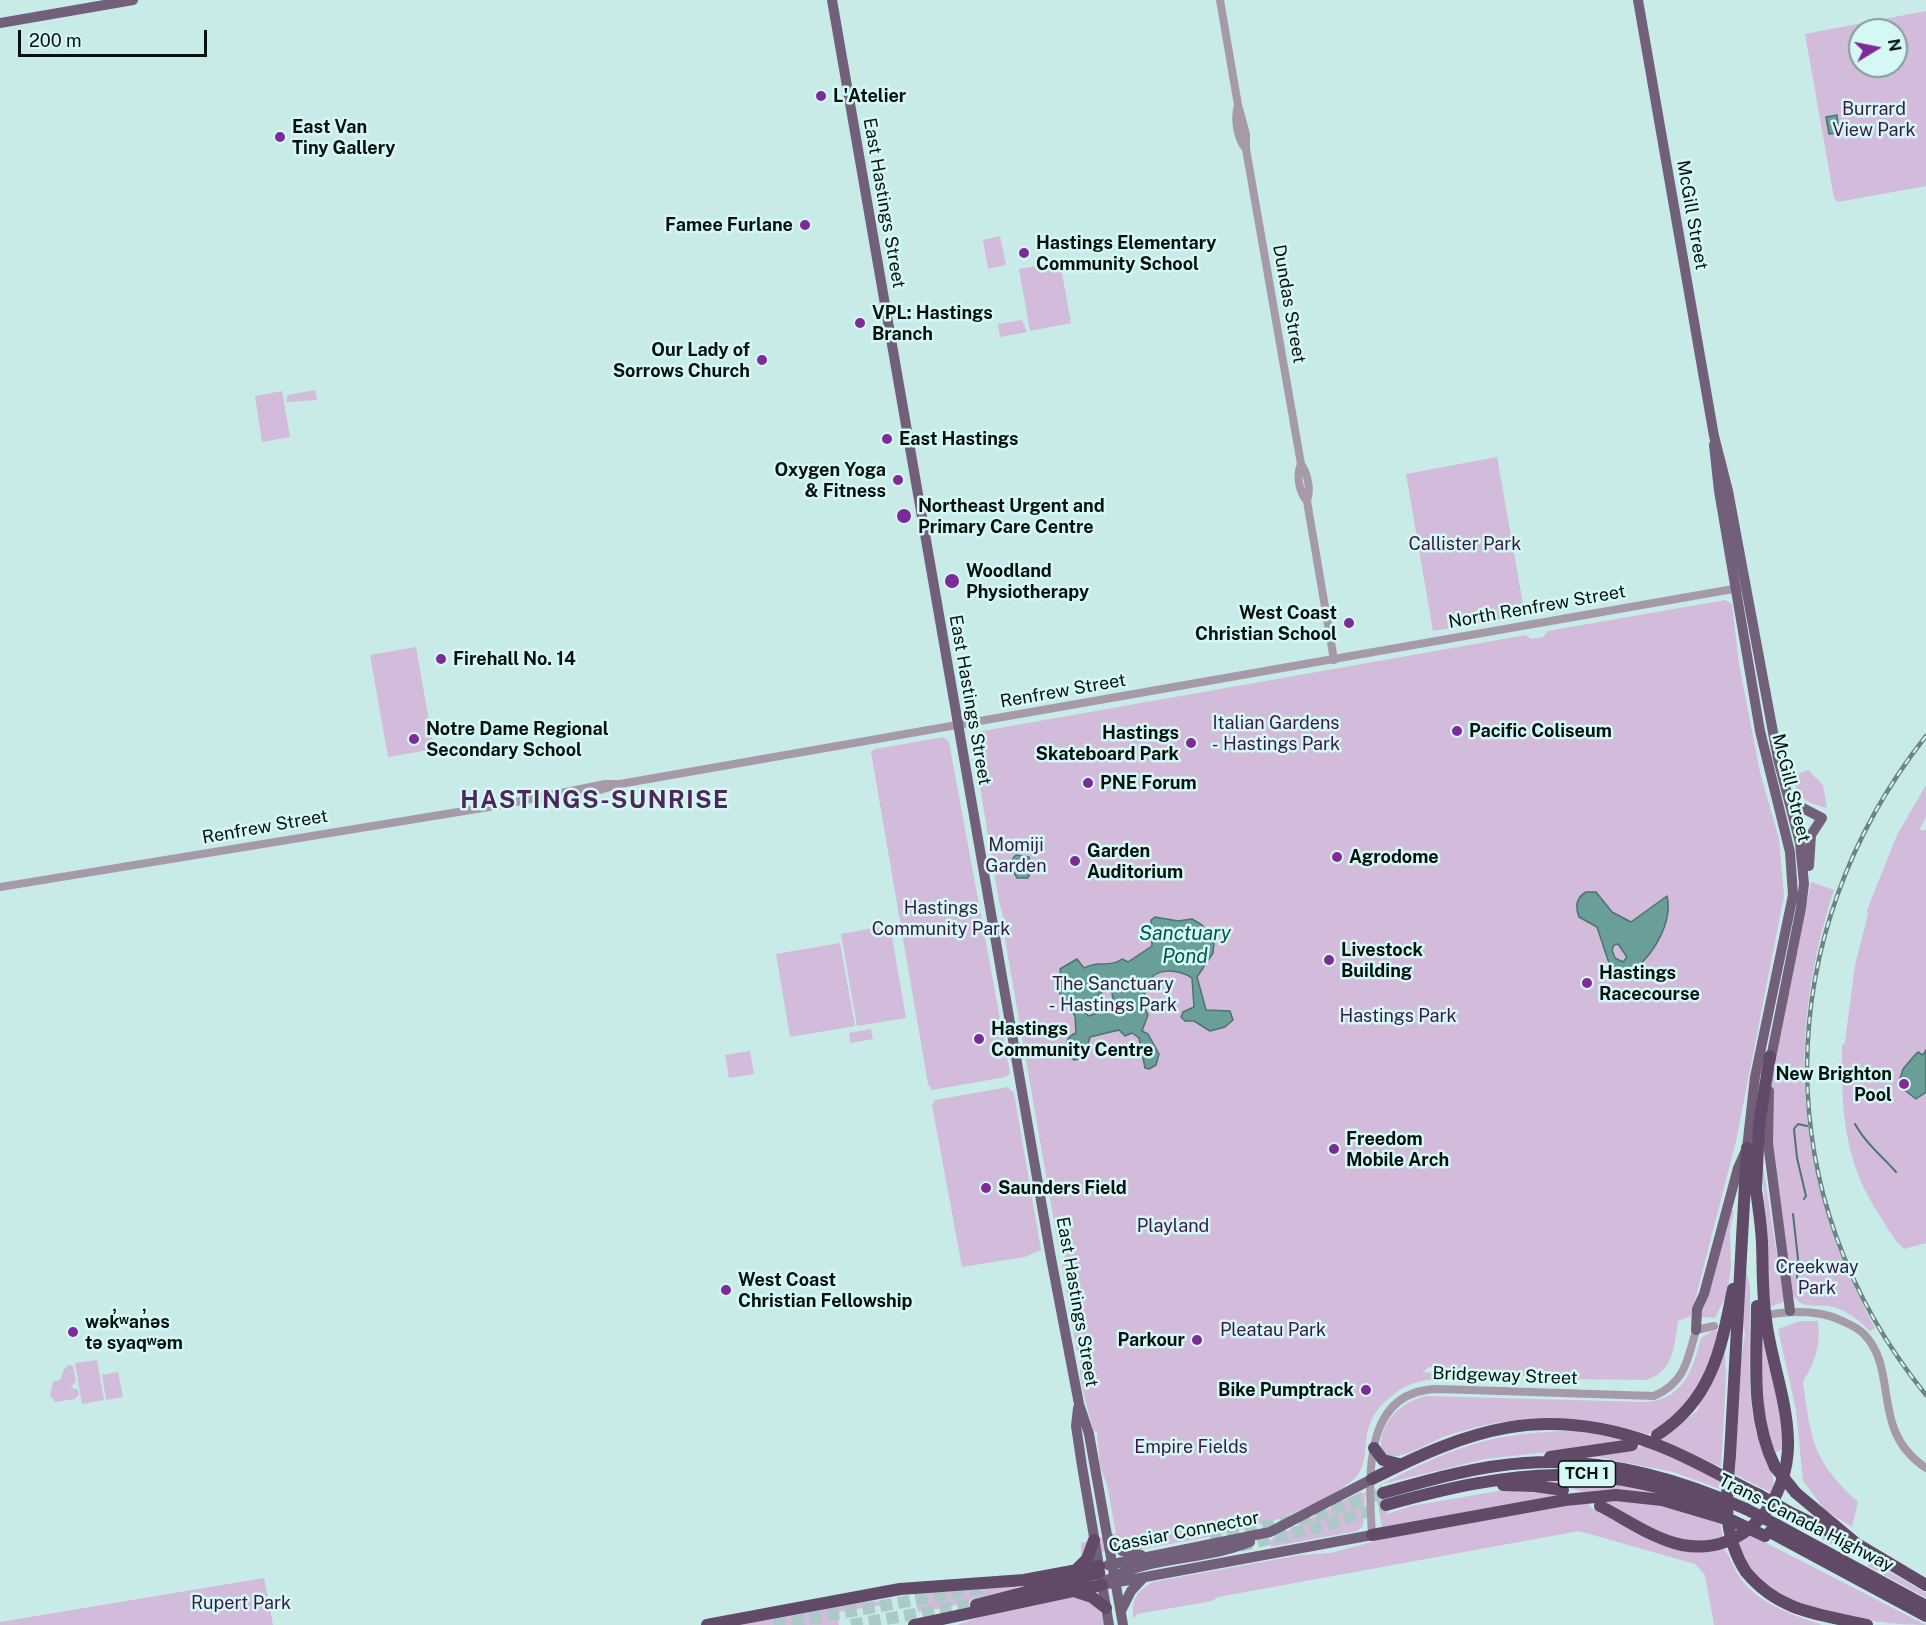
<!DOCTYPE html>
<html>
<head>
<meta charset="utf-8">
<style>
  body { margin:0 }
  #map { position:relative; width:1926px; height:1625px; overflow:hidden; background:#c8ebe7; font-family:"Public Sans",sans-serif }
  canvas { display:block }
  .north { position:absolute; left:1848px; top:18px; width:60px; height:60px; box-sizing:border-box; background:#d5f8f4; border:2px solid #829c99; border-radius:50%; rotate:80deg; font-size:16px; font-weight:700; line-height:24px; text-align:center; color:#061210 }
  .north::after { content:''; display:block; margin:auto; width:21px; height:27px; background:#7e2a98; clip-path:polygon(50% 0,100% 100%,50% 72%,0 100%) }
  .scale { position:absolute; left:18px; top:30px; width:189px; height:27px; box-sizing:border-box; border:3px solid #061210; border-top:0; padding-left:8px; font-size:18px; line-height:21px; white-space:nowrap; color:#061210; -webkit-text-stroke:4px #d5f8f4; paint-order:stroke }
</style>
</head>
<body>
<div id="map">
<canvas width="1926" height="1625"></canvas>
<div class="north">N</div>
<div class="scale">200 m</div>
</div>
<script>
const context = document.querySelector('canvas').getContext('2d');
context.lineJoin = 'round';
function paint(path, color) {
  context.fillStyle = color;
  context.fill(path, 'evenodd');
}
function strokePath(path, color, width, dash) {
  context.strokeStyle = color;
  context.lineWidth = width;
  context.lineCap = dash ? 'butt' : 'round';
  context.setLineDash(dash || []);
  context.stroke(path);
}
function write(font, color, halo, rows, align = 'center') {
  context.font = font + ' "Public Sans",sans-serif';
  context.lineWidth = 5;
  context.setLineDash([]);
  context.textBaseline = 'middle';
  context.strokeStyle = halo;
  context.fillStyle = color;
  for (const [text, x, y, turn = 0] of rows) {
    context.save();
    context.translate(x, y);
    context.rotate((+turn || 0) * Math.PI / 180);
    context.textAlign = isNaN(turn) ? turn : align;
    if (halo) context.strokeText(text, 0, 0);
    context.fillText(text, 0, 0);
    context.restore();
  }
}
paint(new Path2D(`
  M1926,11V186L1838,202L1834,198L1805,34ZM1860,30H1896V66H1860Z
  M1000,236L1006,265L988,269L983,240Z
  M1060,262L1071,323L1030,331L1019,269Z
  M1022,320L1027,332L1000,337L998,324Z
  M315,390L317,400L286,402L288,395Z
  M282,391L290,437L262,442L255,396Z
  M1497,457L1525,615L1433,631L1406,474Z
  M1725,600L1732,604L1739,664L1760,772L1779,839L1784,896L1736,1141L1691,1316L1678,1321C1674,1346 1674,1373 1645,1380L1563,1379L1429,1367L1423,1372L1505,1381C1461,1388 1426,1364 1388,1399C1377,1408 1370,1420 1367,1433C1365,1449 1366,1470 1353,1480C1292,1527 1210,1536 1137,1550L1126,1546L1081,1557V1543L1116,1533L1107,1485L1100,1466L1097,1432L1093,1431C1089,1410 1079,1385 1080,1364C1080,1358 1083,1356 1082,1350L1077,1352L1062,1265L1065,1261L1063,1249L1058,1245L1004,933L1006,928L999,901L971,733L1526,635L1531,639L1543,637L1548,631Z
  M416,647L434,749L388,757L370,655Z
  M944,737L949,742L1010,1073L1006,1077L932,1090L928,1084L871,752L875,749Z
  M1808,770L1823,785L1827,808C1806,803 1798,798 1792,776Z
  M1926,785V817L1919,830H1926V1243L1904,1249C1895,1241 1888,1229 1882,1219C1844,1164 1841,1111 1842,1046L1845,1042L1855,965L1868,914L1867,910L1897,835Z
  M1811,882L1834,890C1783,1045 1799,1184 1875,1328L1870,1331C1859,1320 1845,1309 1829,1306C1813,1304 1801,1310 1792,1293L1770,1118L1771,1085Z
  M884,926L891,931L906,1018L857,1026L841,934Z
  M840,943L855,1026L790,1037L776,954Z
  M871,1029L873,1039L850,1043L849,1033Z
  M750,1051L754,1074L729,1078L725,1055Z
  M1008,1087L1014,1093L1041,1250L1025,1257L962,1267L932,1105L935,1100Z
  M1762,1160L1783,1294V1302L1770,1307Z
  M1731,1210L1734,1211L1730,1230L1731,1267L1727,1294L1715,1318L1701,1317L1700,1313Z
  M1746,1271L1750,1286C1751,1332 1746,1382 1755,1427C1759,1449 1779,1471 1772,1493L1734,1474L1740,1365L1745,1334L1742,1320Z
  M1762,1318L1781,1415L1785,1447L1775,1453C1759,1410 1762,1364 1762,1318Z
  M1800,1321H1818C1821,1345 1815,1362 1803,1382C1811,1440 1813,1461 1858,1502L1852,1527L1825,1510L1803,1481L1796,1410L1778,1329Z
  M1714,1330L1718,1331C1708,1372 1690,1416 1648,1434C1574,1414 1523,1412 1449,1435C1431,1440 1407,1459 1388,1456L1381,1448C1380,1421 1401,1403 1425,1396L1645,1402C1683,1400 1693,1370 1701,1338Z
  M1728,1339L1725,1353L1726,1380L1721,1467L1660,1439L1697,1411Z
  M97,1360L104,1400L82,1404L75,1363Z
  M69,1365L73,1366L76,1381L71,1387L78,1390L79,1394L75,1399L55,1402L50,1395L53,1382L60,1380L64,1369Z
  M118,1372L123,1397L106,1400L102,1375Z
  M1563,1431L1592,1432L1629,1440L1594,1447L1485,1459L1382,1484C1450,1449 1486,1434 1563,1431Z
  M1647,1446L1721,1480L1720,1489L1673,1472L1592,1456Z
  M1576,1480L1636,1487L1658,1494L1584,1492L1548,1482Z
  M1380,1482L1388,1514L1411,1506L1504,1490L1562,1495L1382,1527L1379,1511Z
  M1360,1492L1365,1494L1363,1526L1357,1531L1271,1547L1270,1540Z
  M1625,1501L1675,1507L1720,1521L1723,1538L1692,1542L1665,1536L1604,1502Z
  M1590,1502L1589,1506L1607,1517L1608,1515L1639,1532L1723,1548C1730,1555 1733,1567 1739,1576C1758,1604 1791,1614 1822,1625H1714L1705,1575L1695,1564L1579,1531L1218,1597L1212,1601L1137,1614L1134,1619C1130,1600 1137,1591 1153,1582L1300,1555L1330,1553L1387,1538Z
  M1785,1513L1862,1559L1781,1519Z
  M1749,1534L1926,1625C1885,1625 1801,1614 1769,1588C1754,1576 1746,1560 1737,1543Z
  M1871,1561L1926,1593V1598L1868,1566Z
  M264,1578L273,1625H0V1622Z
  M1016,1584L1017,1590L943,1608L918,1612L914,1593Z
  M1084,1596L1100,1610L1104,1625H957C997,1611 1042,1599 1084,1596Z
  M880,1601L883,1605L837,1612L839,1625H734L852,1603Z`), '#d3bbdb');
const water = new Path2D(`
  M1837,115L1839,133L1829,134L1826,117Z
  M1016,855L1029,857L1030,863L1026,865V868L1028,870L1033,868L1028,878H1017C1013,872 1009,860 1016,855Z
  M1586,892H1596L1612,912L1631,922L1667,896C1673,921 1655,952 1636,968C1631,971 1624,972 1618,974L1611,969L1597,927L1579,917C1575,906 1576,898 1586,892ZM1618,944L1627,957L1623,962L1615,958L1612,950L1614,945Z
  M1155,917L1178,921L1192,919L1202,925L1210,935L1214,944L1213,953L1197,977L1206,1010L1230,1011L1233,1020L1225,1027L1210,1031L1194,1021H1185L1181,1017L1183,1012L1194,1007L1192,978C1179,970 1156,966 1148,983C1145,989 1146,995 1142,1002L1148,1015L1142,1031L1148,1034L1159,1054L1156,1065L1149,1069L1145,1068L1139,1038L1132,1033L1125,1036L1119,1030L1090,1037L1084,1058L1074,1060L1068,1055C1067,1044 1064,1038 1076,1033L1075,1016L1059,992L1062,986L1060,969L1077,959L1084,968C1096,960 1111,968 1122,959L1128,962L1152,946L1151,920ZM1107,990L1112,992L1114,1010L1106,1014L1102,1011L1101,1004L1095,1014L1088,1016L1082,1007L1084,1001L1088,999L1096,1001L1099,994Z
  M1926,1050V1092L1916,1099L1898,1085L1903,1069L1915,1055L1918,1052L1923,1055Z`);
paint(water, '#699e99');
strokePath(water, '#4b7470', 1.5);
strokePath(new Path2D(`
  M1855,1124C1866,1144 1882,1156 1896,1172
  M1804,1199L1806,1196L1797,1158L1794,1129L1798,1124L1807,1126
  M1793,1214L1798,1259L1797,1278`), '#4b7470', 2);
strokePath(new Path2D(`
  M1210,1539L1312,1516L1383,1493
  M1240,1546L1327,1525L1386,1505
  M774,1625L988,1587
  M851,1625L985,1602`), '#abcac7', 12, [12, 6]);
strokePath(new Path2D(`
  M1220,0L1238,105L1246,134V149L1301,464C1308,474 1311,490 1307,501
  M1238,105C1234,118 1237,139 1246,149
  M1301,464C1296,475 1299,492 1307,501L1334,660
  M539,799L586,794L617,785
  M0,887L501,805L605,784H620L1739,588
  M1772,1314C1794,1311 1819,1310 1840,1320C1849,1324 1857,1327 1864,1334C1900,1372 1869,1430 1926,1468
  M1372,1535C1369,1480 1361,1390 1438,1389L1654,1396C1685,1383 1688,1359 1696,1330L1714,1326`), '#a69aaa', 8);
strokePath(new Path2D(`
  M832,0L1051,1258L1079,1404L1089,1434L1123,1625
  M1638,0L1714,436L1728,491L1778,759L1800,843L1804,884L1801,908L1770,1063
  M0,23L133,0
  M1789,801L1822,818L1811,835L1809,866
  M1769,1091L1768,1143L1790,1311
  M1696,1330L1697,1309L1704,1294L1738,1168L1747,1148L1755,1077L1793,895L1790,852L1760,731L1719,491L1714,445
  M1078,1408L1076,1426L1082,1466L1109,1625
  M1108,1537L1122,1551L1141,1555
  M1108,1565L1270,1532L1372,1479
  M1109,1579C1147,1557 1207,1560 1250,1542
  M1102,1585L1372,1535
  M1121,1611L1131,1591L1144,1577`), '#725f7a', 10);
strokePath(new Path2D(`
  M1756,1189L1759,1125L1770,1056
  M1757,1306C1757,1360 1750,1416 1775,1467
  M1657,1435C1712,1400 1721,1349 1733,1289
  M1374,1448L1383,1460L1399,1464
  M1730,1455L1747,1148
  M1550,1457L1632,1445
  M1372,1479C1470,1429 1543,1404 1652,1443C1689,1456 1724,1478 1759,1495
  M1503,1485L1534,1486L1563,1490
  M1383,1493C1429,1480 1477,1466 1525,1463C1602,1457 1677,1478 1746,1509
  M1796,1493L1857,1544L1926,1585
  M1386,1505C1512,1470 1603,1458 1727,1511
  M1600,1506C1626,1519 1653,1539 1682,1545C1745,1557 1790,1499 1788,1440C1787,1400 1771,1360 1766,1320C1762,1294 1763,1268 1762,1243C1761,1223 1758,1203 1755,1184
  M1793,1514L1839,1536
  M1777,1525L1926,1606
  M1770,1532L1926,1616
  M1372,1535L1565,1500L1616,1495L1662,1500L1733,1521
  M1076,1570L1087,1559L1094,1540
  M1746,1572C1779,1612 1819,1614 1867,1625
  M1074,1591L1092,1597L1106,1608
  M976,1605L1099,1573
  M707,1625L900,1589L1024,1580L1099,1566
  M914,1625L1102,1585`), '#604a68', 12);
const rail = new Path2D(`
  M1926,736C1770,934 1765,1197 1926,1395`);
strokePath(rail, '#6d8582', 4.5);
strokePath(rail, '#d5f8f4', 2, [7]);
strokePath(new Path2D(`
  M1730,1455C1726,1498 1722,1535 1746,1572
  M1775,1467L1796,1493
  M1759,1495L1793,1514
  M1746,1509L1777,1525
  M1733,1521L1765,1536`), '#604a68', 12);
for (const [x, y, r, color] of [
  [821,96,6,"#7e2a98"],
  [280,137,6,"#7e2a98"],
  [805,225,6,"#7e2a98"],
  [1024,253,6,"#7e2a98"],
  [860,323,6,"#7e2a98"],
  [762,360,6,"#7e2a98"],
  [887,439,6,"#7e2a98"],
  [898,480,6,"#7e2a98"],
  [904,516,8,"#7e2a98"],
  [952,581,8,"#7e2a98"],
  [1349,623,6,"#7e2a98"],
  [441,659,6,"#7e2a98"],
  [1457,731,6,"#7e2a98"],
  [414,739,6,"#7e2a98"],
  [1191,743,6,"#7e2a98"],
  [1088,783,6,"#7e2a98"],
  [1337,857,6,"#7e2a98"],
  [1075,861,6,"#7e2a98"],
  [1329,960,6,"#7e2a98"],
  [1587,983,6,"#7e2a98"],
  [979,1039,6,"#7e2a98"],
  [1904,1084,6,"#7e2a98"],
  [1334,1149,6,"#7e2a98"],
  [986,1188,6,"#7e2a98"],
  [726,1290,6,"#7e2a98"],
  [73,1332,6,"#7e2a98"],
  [1197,1340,6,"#7e2a98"],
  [1366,1390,6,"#7e2a98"]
]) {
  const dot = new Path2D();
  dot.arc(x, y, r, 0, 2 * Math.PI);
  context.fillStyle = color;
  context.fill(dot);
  strokePath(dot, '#d5f8f4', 2);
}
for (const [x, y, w] of [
  [1587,1474,57]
]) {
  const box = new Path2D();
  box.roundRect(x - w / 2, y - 13, w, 26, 4.5);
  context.fillStyle = '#d5f8f4';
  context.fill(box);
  strokePath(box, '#061210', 1.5);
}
write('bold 16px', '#061210', null, [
  ["TCH 1",1587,1474]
]);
write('bold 18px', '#061210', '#d5f8f4', [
  ["L'Atelier",833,96],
  ["East Van",292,127],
  ["Tiny Gallery",292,148],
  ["Famee Furlane",793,225,"right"],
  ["Hastings Elementary",1036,243],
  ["Community School",1036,264],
  ["VPL: Hastings",872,313],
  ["Branch",872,334],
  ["Our Lady of",750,350,"right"],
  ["Sorrows Church",750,371,"right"],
  ["East Hastings",899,439],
  ["Oxygen Yoga",886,470,"right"],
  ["& Fitness",886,491,"right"],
  ["Northeast Urgent and",918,506],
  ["Primary Care Centre",918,527],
  ["Woodland",966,571],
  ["Physiotherapy",966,592],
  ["West Coast",1337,613,"right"],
  ["Christian School",1337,634,"right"],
  ["Firehall No. 14",453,659],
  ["Notre Dame Regional",426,729],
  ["Secondary School",426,750],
  ["Pacific Coliseum",1469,731],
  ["Hastings",1179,733,"right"],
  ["Skateboard Park",1179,754,"right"],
  ["PNE Forum",1100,783],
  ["Garden",1087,851],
  ["Auditorium",1087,872],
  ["Agrodome",1349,857],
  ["Livestock",1341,950],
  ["Building",1341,971],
  ["Hastings",1599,973],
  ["Racecourse",1599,994],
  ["Hastings",991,1029],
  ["Community Centre",991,1050],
  ["New Brighton",1892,1074,"right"],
  ["Pool",1892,1095,"right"],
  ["Freedom",1346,1139],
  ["Mobile Arch",1346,1160],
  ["Saunders Field",998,1188],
  ["West Coast",738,1280],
  ["Christian Fellowship",738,1301],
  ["wək̓ʷan̓əs",85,1322],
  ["tə syaqʷəm",85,1343],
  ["Parkour",1185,1340,"right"],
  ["Bike Pumptrack",1354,1390,"right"]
], 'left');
write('18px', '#3a1946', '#d5f8f4', [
  ["Burrard",1874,109],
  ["View Park",1874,130],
  ["Callister Park",1465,544],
  ["Italian Gardens",1276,723],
  ["- Hastings Park",1276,744],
  ["Momiji",1016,845],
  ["Garden",1016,866],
  ["Hastings",941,908],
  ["Community Park",941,929],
  ["The Sanctuary",1113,984],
  ["- Hastings Park",1113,1005],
  ["Hastings Park",1398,1016],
  ["Playland",1173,1226],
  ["Creekway",1817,1267],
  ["Park",1817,1288],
  ["Pleatau Park",1273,1330],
  ["Empire Fields",1191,1447],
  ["Rupert Park",241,1603]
]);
write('18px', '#061210', '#d5f8f4', [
  ["East Hastings Street",884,203,80],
  ["McGill Street",1692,215,80],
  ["Dundas Street",1289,304,80],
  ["North Renfrew Street",1537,607,-10],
  ["Renfrew Street",1063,691,-10],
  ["East Hastings Street",970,700,80],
  ["McGill Street",1791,788,76],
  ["Renfrew Street",265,827,-10],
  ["East Hastings Street",1077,1302,80],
  ["Bridgeway Street",1505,1376,2],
  ["Trans-Canada Highway",1806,1523,27],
  ["Cassiar Connector",1184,1532,-11]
]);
write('italic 20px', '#01544f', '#d5f8f4', [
  ["Sanctuary",1185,934],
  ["Pond",1185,957]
]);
context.letterSpacing = '1.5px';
write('bold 24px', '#4e265c', '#d5f8f4', [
  ["HASTINGS-SUNRISE",595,801]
]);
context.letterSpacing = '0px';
</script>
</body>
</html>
